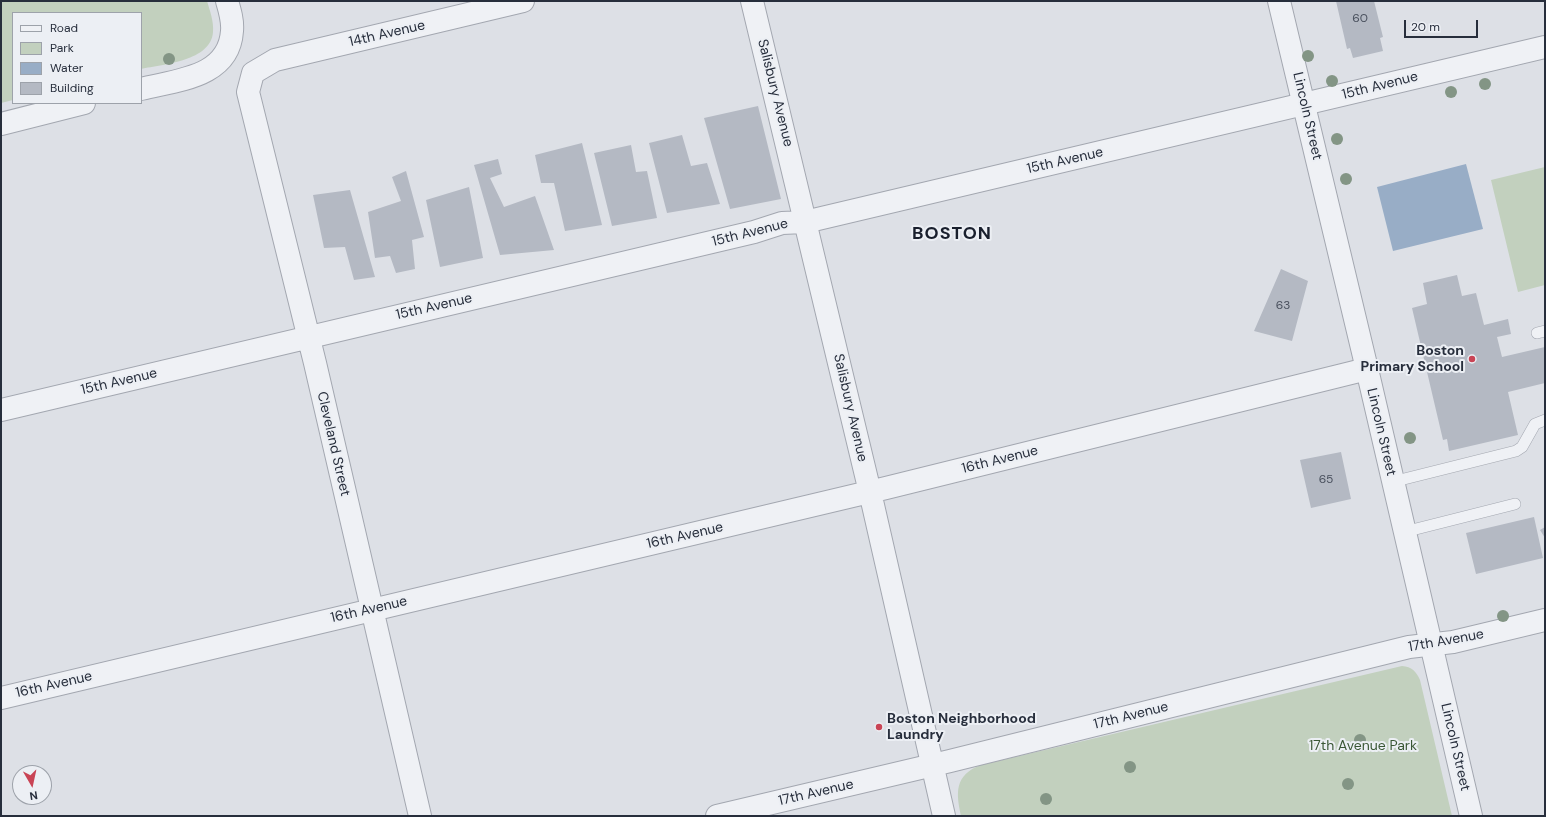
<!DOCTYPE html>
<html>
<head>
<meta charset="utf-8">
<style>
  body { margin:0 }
  #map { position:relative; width:1546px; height:817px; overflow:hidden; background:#dde0e6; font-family:"DM Sans",sans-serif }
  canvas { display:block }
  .frame { position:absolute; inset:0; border:2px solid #272e3c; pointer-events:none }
  .legend { position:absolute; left:12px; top:12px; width:130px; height:92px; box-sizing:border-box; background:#eceff4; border:1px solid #9da2aa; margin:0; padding:5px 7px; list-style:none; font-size:12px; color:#272e3c }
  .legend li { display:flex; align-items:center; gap:8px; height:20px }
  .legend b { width:20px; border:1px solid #9da2aa }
  .north { position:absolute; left:12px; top:765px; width:40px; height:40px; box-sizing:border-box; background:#eceff4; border:1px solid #9da2aa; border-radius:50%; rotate:171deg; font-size:11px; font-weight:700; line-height:16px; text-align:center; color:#272e3c }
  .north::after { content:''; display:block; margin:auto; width:14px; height:18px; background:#c94455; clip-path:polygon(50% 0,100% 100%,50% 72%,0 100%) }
  .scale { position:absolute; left:1404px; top:20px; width:74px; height:18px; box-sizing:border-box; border:2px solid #272e3c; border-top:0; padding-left:5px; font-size:12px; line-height:14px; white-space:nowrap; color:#272e3c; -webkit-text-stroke:3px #eceff4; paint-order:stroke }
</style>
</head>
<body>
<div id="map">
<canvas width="1546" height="817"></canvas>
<div class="frame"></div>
<ul class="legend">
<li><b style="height:5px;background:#eff1f5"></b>Road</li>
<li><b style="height:11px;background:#c2d0be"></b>Park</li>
<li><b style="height:11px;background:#98adc6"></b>Water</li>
<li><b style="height:11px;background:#b4b9c3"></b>Building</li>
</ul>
<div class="north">N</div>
<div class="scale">20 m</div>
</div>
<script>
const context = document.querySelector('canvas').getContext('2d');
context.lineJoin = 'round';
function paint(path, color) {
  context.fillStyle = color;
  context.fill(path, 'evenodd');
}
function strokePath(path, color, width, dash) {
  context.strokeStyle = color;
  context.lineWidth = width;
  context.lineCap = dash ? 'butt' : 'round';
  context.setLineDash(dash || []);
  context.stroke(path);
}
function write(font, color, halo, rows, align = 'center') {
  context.font = font + ' "DM Sans",sans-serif';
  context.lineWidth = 4;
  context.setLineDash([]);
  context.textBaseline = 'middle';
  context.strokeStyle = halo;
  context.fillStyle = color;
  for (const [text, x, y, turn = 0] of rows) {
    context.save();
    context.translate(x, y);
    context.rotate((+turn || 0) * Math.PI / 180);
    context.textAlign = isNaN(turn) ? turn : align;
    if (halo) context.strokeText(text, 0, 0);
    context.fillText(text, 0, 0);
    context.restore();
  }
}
paint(new Path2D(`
  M1,1H207C210,11 214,22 213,32C211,61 164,64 141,69V13H13V100L1,103Z
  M1545,167V285L1518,292L1491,180Z
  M1402,666C1412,667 1416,671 1420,680L1452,816H961C956,793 954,775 981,765Z`), '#c2d0be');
paint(new Path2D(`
  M1466,164L1483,229L1393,251L1377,187Z`), '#98adc6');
paint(new Path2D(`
  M1336,1H1374L1383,37L1380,38L1383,51L1353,58L1350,48L1347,49Z
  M758,106L781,199L730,209L704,118Z
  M682,135L691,166L707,163L720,204L667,213L649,143Z
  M582,143L602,225L565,231L554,183H541L535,155Z
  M631,145L636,172L647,171L657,218L612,226L594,153Z
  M498,159L502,174L490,178L504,207L535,196L554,250L500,255L474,165Z
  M406,171L424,237L412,240L415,269L396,273L390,256L375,258L368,212L401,201L392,177Z
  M469,187L483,258L440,267L426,200Z
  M350,190L375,277L354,280L345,247L324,248L313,195Z
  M1281,269L1308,281L1292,341L1254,331Z
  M1457,275L1462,296L1476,293L1484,325L1508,319L1511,334L1497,337L1502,357L1545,347V383L1508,392L1518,435L1449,451L1447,439L1443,440L1412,308L1427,304L1423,283Z
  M1341,452L1351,499L1311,508L1300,460Z
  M1534,517L1543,558L1476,574L1466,533Z
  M1545,527V538L1540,530Z`), '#b4b9c3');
const service = new Path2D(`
  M1537,333L1545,331
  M1392,482L1516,451L1522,447L1535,424L1545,420
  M1404,532L1515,504`);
const minor = new Path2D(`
  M752,1L870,492L944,816
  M141,89C176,80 229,78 232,31C233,21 230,11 227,1
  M1,124L84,103
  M1,410L754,232L782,223L805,222L1545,47
  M1,698L886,488L1367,369
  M420,816L315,363L248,92L253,73L275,60L523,1
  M717,816L950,761L1409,647L1453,642L1545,620`);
const tertiary = new Path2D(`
  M1279,1L1367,369L1471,816`);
strokePath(service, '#a3a7b0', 12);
strokePath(minor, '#a3a7b0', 24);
strokePath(tertiary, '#a3a7b0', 24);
strokePath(service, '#eff1f5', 11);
strokePath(minor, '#eff1f5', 22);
strokePath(tertiary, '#eff1f5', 22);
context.fillStyle = '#839585';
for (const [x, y] of [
  [1308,56],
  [169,59],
  [1332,81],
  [1485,84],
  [1451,92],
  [1337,139],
  [1346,179],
  [1410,438],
  [1503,616],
  [1360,740],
  [1130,767],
  [1348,784],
  [1046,799]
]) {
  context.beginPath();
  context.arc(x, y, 6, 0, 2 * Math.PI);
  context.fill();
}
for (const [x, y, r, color] of [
  [1472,359,4,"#c94455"],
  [879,727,4,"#c94455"]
]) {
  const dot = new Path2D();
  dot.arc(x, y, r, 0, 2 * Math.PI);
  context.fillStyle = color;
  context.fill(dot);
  strokePath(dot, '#eceff4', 1.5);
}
write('12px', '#4a515e', null, [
  ["60",1360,19],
  ["63",1283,306],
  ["65",1326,480]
]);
write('14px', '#272e3c', '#eceff4', [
  ["14th Avenue",387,34,-13],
  ["15th Avenue",1380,86,-14],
  ["Salisbury Avenue",775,93,76],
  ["Lincoln Street",1307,116,77],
  ["15th Avenue",1065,161,-13],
  ["15th Avenue",750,233,-14],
  ["15th Avenue",434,307,-13],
  ["15th Avenue",119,382,-13],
  ["Salisbury Avenue",850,408,77],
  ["Lincoln Street",1381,432,77],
  ["Cleveland Street",333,444,77],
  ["16th Avenue",1000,460,-14],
  ["16th Avenue",685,536,-13],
  ["16th Avenue",369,610,-13],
  ["17th Avenue",1446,641,-10],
  ["16th Avenue",54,685,-13],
  ["17th Avenue",1131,716,-14],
  ["Lincoln Street",1455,747,77],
  ["17th Avenue",816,793,-13]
]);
write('bold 14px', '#272e3c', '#eceff4', [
  ["Boston",1464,351],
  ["Primary School",1464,367],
  ["Boston Neighborhood",887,719,"left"],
  ["Laundry",887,735,"left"]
], 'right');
write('14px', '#3a5735', '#eceff4', [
  ["17th Avenue Park",1363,746]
]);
context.letterSpacing = '1px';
write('bold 18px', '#191f2d', '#eceff4', [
  ["BOSTON",952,234]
]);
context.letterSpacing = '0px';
</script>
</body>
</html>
